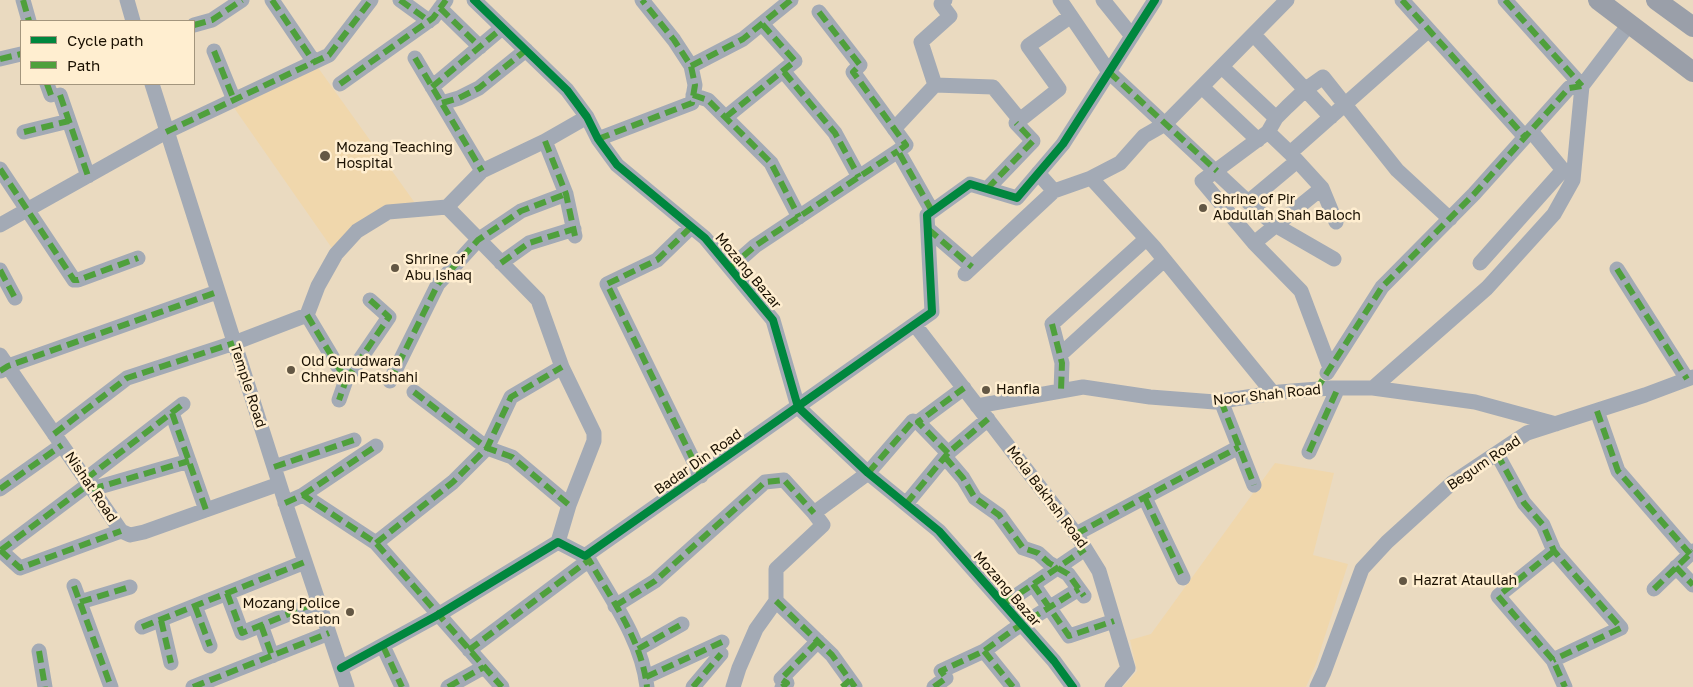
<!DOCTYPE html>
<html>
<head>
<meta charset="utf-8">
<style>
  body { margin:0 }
  #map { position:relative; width:1693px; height:687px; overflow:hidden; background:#eadac0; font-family:"Golos Text",sans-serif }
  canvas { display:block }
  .legend { position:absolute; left:20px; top:20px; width:175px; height:65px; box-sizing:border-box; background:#ffeed0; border:1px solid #a3957d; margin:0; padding:6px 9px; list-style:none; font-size:15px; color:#1a1001 }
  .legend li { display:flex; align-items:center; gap:10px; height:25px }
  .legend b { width:25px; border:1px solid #a3957d }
</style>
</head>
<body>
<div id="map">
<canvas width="1693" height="687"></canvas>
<ul class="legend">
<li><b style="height:6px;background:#00873e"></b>Cycle path</li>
<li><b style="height:6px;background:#4fa03c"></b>Path</li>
</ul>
</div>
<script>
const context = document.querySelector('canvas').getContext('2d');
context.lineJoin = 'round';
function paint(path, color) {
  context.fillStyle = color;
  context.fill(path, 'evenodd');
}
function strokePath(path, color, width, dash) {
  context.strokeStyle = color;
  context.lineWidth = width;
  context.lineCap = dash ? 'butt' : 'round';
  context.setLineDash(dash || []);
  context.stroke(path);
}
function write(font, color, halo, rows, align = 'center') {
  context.font = font + ' "Golos Text",sans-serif';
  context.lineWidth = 5;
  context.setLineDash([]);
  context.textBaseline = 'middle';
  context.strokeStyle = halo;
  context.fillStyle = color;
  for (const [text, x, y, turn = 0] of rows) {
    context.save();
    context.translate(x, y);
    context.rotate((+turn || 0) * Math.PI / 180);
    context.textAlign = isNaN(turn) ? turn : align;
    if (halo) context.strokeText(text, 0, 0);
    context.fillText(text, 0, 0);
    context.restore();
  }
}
paint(new Path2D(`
  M314,62L420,210L388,212L336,254L230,102Z
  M1275,463L1334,473L1313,555L1348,564L1316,664L1306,687H1123L1137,671L1130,640L1151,634Z`), '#f0d7ac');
strokePath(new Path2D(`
  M23,0L29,21
  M127,0L133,21
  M272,0L314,62
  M400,0L429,21
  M474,0L567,90L587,117L598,139L617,165L705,238L773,320L798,407L868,473L939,531L1054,661L1073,687
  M1060,0L1109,72L1248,202L1275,225L1334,259
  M1103,0L1132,36
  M1402,0L1525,137
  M1505,0L1582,86
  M440,8L480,47
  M819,12L860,65L853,72L906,145L898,151L932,211
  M194,25L212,20L242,0
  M1254,35L1331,117
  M214,51L234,100
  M415,58L482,171
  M0,59L21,54
  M691,66L743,39L791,0
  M1222,67L1276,118
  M784,72L835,133L859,177
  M47,84L51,95
  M152,84L288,511L347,687
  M340,84L433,18L446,0
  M935,85L993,87L1020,120
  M432,87L502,28
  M1202,87L1258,140
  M60,95L88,176
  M693,95L708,100L771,163L799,217
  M442,103L459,98L479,88L526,50
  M726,117L795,61L762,24
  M894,129L935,85L921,42L950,16L941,4L945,0
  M24,132L69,121
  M1268,132L1290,153L1322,188L1336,222
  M598,139L692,103L695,85L691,66L674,40L642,0
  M545,141L566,194L575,236
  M1290,153L1429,30
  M0,169L74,280H78L138,258
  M1038,173L1054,191L1091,178L1154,247L1273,393
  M1091,178L1120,163L1144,136L1165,124L1287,0
  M987,189L1033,141L1016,123L1059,89L1028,46L1071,16
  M1248,202L1297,161
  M447,207L538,300L562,367L594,433V441L569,505L558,542
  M0,225L166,132L329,55L371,0
  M691,227L657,260L607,284L701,476
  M928,229L972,267
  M1254,243L1322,188
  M501,263L529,243L574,229
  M1480,263L1563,170L1531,131
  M730,268L755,246L898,151
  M1617,269L1687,379
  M0,270L15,298
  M965,274L1054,191
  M307,315L346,380L339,400
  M915,325L1076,534L1099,571L1128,668L1112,687
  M0,355L121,531L130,535L144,532L279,484
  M1060,355L1164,260
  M1330,368L1301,291L1254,243L1202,181L1268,132L1276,118L1287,107L1306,89L1323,77L1397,170L1450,219
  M1,371L8,366L217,292
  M1327,373L1382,287L1474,194L1569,88L1582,86
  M346,380L389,317L370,300
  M390,381L438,284L478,240L521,211L566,194
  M1373,388L1487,288L1554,214L1573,180L1582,86L1630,23
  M1061,391L1062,363L1052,324L1146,239
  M414,392L487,448L512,457L569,505
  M1221,401L1254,485
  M977,406L1083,387L1150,397L1215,402L1280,392L1331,388H1373L1475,402L1556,424
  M1597,411L1618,471L1690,554
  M172,413L206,510
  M54,434L127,378L234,343L307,315L318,286L336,254L357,231L388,212L447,207L482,171L545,141L587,117
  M1309,452L1338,388
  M948,453L918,422L964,388
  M1497,454L1524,503L1543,525L1554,551L1621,628L1553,660
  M945,457L963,478L975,498L999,515L1023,548L1038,553L1049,563L1068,574L1084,596
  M274,467L354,440
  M86,479L183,404
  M0,489L62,445
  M92,489L189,461
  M303,495L376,446
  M1145,498L1183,578
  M285,503L303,495L376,543L502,687
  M906,504L948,453L988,419
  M1076,534L1239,447
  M376,543L453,482L487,448L511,397L562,367
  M0,550L20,568L121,531
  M1,550L89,484
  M1554,551L1498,596L1553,660L1565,687
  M1676,567L1693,585
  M1033,584L1069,636L1114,621
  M74,586L111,687
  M1654,589L1693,551
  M227,593L242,633L318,602
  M776,601L832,655L855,687
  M80,602L130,587
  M1004,604L1085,549
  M195,606L210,646
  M615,606L655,581L765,482L784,480L814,513
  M161,620L171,663
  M261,625L272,656
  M142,627L305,562
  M383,646L402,687
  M638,649L682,624
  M469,650L589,560C612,600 642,641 647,687
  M39,651L45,687
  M984,651L1013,687
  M341,668L438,615L558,542L585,556L932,312L927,215L970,184L1017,198L1063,144L1155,0
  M646,677L722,642
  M193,687L329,633
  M448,687L484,667
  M693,687L721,654
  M733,687L739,668L756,629L776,601V569L823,525L814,513L868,473L913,421L918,422
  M782,687L787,683L781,679L818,641
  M934,687L946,678L941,671L984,651L1013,630L1079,589
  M1317,687L1324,672L1362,569L1387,542L1452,483L1527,433L1645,395L1693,377`), '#a3aab5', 15);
strokePath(new Path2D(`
  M1598,0L1693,72
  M1656,0L1693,27`), '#9a9fa9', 20);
strokePath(new Path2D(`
  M23,0L29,21
  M272,0L314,62
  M400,0L429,21
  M1402,0L1525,137
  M1505,0L1582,86
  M440,8L480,47
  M819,12L860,65L853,72L906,145L898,151L932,211
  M194,25L212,20L242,0
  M214,51L234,100
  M415,58L482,171
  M0,59L21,54
  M691,66L743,39L791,0
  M784,72L835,133L859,177
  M1109,72L1217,171
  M47,84L51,95
  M340,84L433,18L446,0
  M432,87L502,28
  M60,95L88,176
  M693,95L708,100L771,163L799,217
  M442,103L459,98L479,88L526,50
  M726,117L795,61L762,24
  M24,132L69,121
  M166,132L329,55L371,0
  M598,139L692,103L695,85L691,66L674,40L642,0
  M545,141L566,194L575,236
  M0,169L74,280H78L138,258
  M987,189L1033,141L1016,123
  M691,227L657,260L607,284L701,476
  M928,229L972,267
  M501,263L529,243L574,229
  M730,268L755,246L898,151
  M1617,269L1687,379
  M0,270L15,298
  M307,315L346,380L339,400
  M1052,324L1062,363L1061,391
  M0,371L8,366L217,292
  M346,380L389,317L370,300
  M390,381L438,284L478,240L521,211L566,194
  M1316,390L1382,287L1474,194L1569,88L1582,86
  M414,392L487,448L512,457L569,505
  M1221,401L1254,485
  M1597,411L1618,471L1690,554
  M172,413L206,510
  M54,434L127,378L234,343
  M1309,452L1338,388
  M948,453L918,422L964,388
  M1497,454L1524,503L1543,525L1554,551L1621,628L1553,660
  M945,457L963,478L975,498L999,515L1023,548L1038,553L1049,563L1068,574L1084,596
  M274,467L354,440
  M868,473L913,421L918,422
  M86,479L183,404
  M0,489L62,445
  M92,489L189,461
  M303,495L376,446
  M1145,498L1183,578
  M285,503L303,495L376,543L502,687
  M906,504L948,453L988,419
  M1076,534L1239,447
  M376,543L453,482L487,448L511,397L562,367
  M0,550L20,568L121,531
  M1,550L89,484
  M1554,551L1498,596L1553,660L1565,687
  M1676,567L1693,585
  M1033,584L1069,636L1114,621
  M74,586L111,687
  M1654,589L1693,551
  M227,593L242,633L318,602
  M776,601L832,655L855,687
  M80,602L130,587
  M1004,604L1085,549
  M195,606L210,646
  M615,606L655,581L765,482L784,480L814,513
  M161,620L171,663
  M261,625L272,656
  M142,627L305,562
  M383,646L402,687
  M638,649L682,624
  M469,650L589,560C612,600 642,641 647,687
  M39,651L45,687
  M984,651L1013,687
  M646,677L722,642
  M193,687L329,633
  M448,687L484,667
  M693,687L721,654
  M782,687L787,683L781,679L818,641
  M842,687L850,680
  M934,687L946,678L941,671L984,651L1013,630L1079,589`), '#4fa03c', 6, [12, 6]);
strokePath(new Path2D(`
  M474,0L567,90L587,117L598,139L617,165L705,238L773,320L798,407L868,473L939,531L1054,661L1073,687
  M341,668L438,615L558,542L585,556L932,312L927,215L970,184L1017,198L1063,144L1155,0`), '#00873e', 8);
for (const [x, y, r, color] of [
  [325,156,6,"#635744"],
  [1203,208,5,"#635744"],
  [395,268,5,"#635744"],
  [291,370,5,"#635744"],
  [986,390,5,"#635744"],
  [1403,581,5,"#635744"],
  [350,612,5,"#635744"]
]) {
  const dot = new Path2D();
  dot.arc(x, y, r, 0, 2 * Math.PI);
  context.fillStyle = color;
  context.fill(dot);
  strokePath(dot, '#ffeed0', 2);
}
write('14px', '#1a1001', '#ffeed0', [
  ["Mozang Teaching",336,148],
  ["Hospital",336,164],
  ["Shrine of Pir",1213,200],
  ["Abdullah Shah Baloch",1213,216],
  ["Shrine of",405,260],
  ["Abu Ishaq",405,276],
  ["Old Gurudwara",301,362],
  ["Chhevin Patshahi",301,378],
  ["Hanfia",996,390],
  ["Hazrat Ataullah",1413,581],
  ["Mozang Police",340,604,"right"],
  ["Station",340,620,"right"]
], 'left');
write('14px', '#1a1001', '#ffeed0', [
  ["Mozang Bazar",748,271,50],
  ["Temple Road",248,386,72],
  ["Noor Shah Road",1267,395,-6],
  ["Badar Din Road",698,462,-35],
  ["Begum Road",1484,463,-34],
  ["Nishat Road",91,487,56],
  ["Mola Bakhsh Road",1047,497,53],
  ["Mozang Bazar",1007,589,49]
]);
</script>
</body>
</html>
